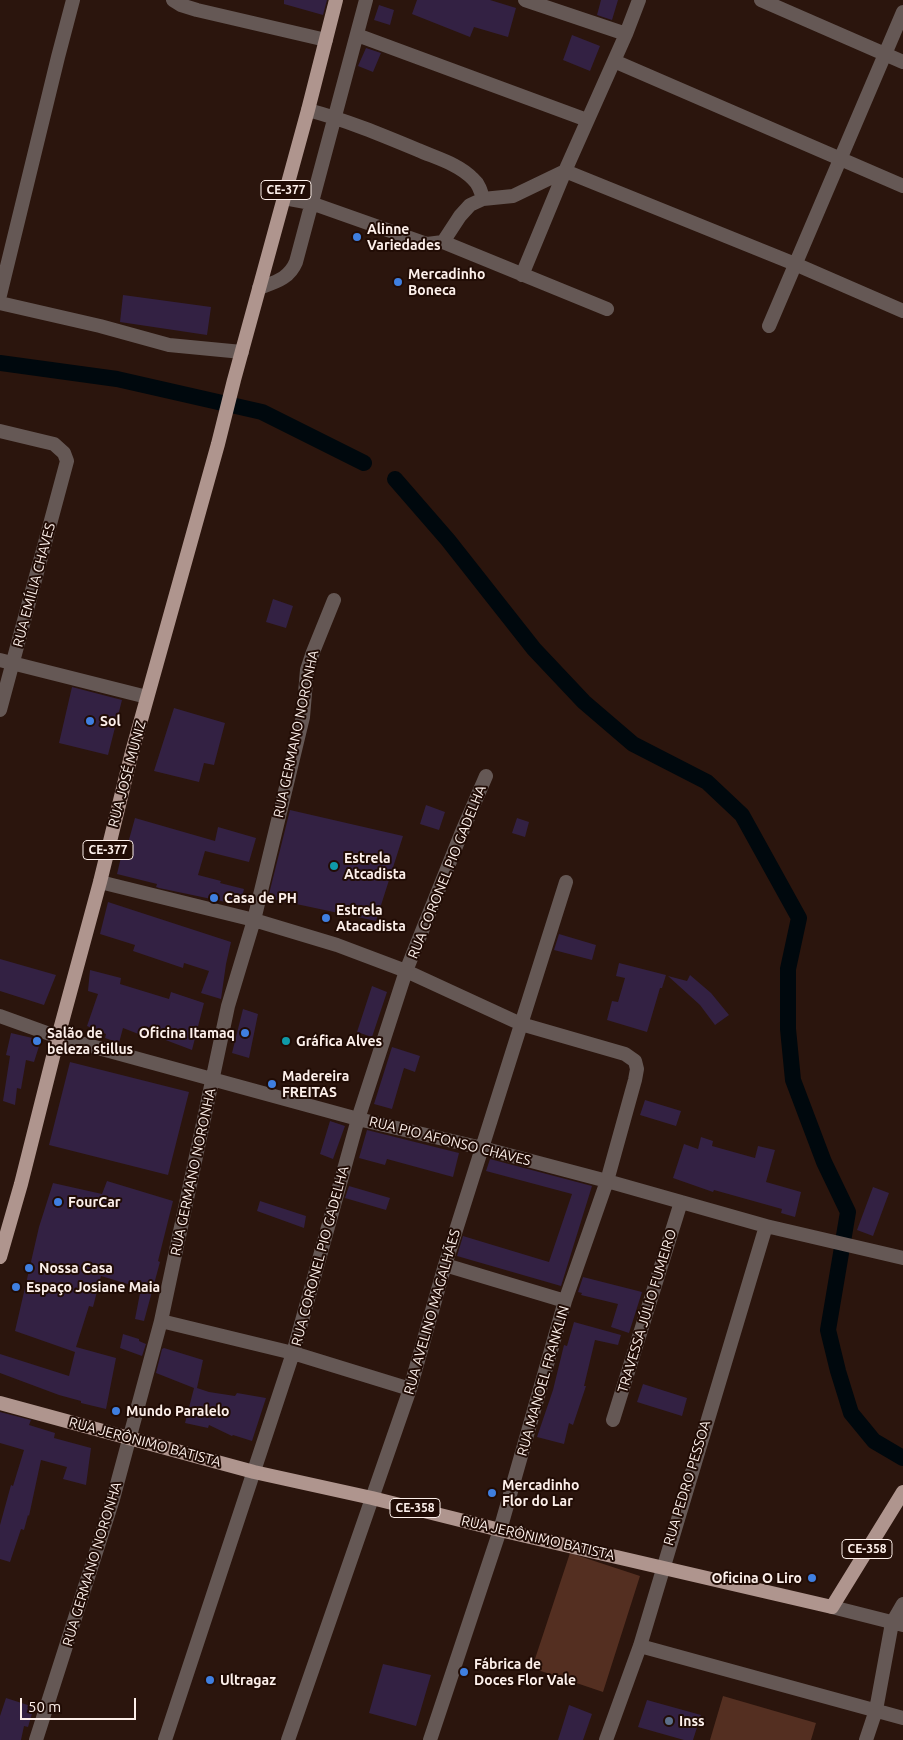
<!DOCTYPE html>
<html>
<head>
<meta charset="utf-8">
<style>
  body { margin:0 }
  #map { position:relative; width:903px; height:1740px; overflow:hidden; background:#2b150d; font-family:Ubuntu,sans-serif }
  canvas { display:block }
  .scale { position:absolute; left:20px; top:1698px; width:116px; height:22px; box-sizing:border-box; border:2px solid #fdf0eb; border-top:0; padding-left:6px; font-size:15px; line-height:18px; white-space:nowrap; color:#fdf0eb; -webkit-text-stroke:4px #210c05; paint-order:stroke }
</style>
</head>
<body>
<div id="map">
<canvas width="903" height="1740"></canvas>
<div class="scale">50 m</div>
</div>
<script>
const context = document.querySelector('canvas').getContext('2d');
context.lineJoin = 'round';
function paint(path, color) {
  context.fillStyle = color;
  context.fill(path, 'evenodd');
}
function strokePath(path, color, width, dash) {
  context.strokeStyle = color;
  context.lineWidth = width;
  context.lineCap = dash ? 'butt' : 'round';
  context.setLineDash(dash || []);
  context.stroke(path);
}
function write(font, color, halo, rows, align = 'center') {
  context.font = font + ' Ubuntu,sans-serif';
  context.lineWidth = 4;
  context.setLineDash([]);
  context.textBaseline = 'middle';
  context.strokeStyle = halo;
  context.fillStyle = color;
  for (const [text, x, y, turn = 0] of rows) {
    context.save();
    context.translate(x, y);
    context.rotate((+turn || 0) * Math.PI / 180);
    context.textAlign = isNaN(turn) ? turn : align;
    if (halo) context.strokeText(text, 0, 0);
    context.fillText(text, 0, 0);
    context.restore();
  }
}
paint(new Path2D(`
  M570,1553L640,1576L603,1692L532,1668Z
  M723,1696L816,1723L811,1740H710Z`), '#542f21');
strokePath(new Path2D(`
  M0,363L117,379L262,412L364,463
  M395,479L448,540L534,649L584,702L633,744L707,782L742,815L799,918L788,969V1029L793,1080L824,1162L848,1212L828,1330L838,1371L851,1413L874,1441L903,1458`), '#00080d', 16);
paint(new Path2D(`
  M284,0H327L323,15L284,4Z
  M417,0H490L516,8L508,37L474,27L470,37L412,14Z
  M601,0H618L612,20L597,15Z
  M379,5L394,10L390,25L374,20Z
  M572,35L600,46L590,71L563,60Z
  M366,48L381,53L373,72L358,66Z
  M123,295L211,307L207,335L120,322Z
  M273,599L293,606L286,628L266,622Z
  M72,687L122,700L108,755L59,743Z
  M174,708L225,723L214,765L204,763L199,782L154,771Z
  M426,805L445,812L439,830L420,824Z
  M290,810L403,836L376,921L268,898Z
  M135,818L215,841L218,827L256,838L249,862L205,851L198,875L221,881L220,883L244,889L240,905L159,888L156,887L157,884L117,874L122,853L125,854Z
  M517,818L529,822L525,837L512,833Z
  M108,902L231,942L226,964L221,999L201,993L209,971L184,963L183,968L133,951L135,945L100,934Z
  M559,934L596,945L592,960L554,950Z
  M0,959L56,975L44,1005L0,991Z
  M619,963L666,975L662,988H660L647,1032L607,1020L612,1001L618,1002L625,978L616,976Z
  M90,970L121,978L120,984L169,999L171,992L204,1003L192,1050L155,1036L154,1040L123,1028L119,1043L105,1038L106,1034L87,1026L98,994L88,991Z
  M690,975L711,993L729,1015L715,1025L700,1005L668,976L687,981Z
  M372,986L387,992L372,1037L357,1032Z
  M243,1009L258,1014L249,1058L232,1053Z
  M11,1033L41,1040L34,1062L26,1060L21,1089L17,1088L15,1105L3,1101L10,1056L6,1055Z
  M392,1047L420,1056L415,1072L404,1068L392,1109L374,1104Z
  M70,1062L189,1092L168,1175L49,1145Z
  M645,1100L681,1111L676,1126L640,1115Z
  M330,1121L345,1126L333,1159L320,1154Z
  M367,1130L459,1153L453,1177L387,1159L385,1165L359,1158Z
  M701,1137L713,1141L712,1146L755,1158L758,1146L775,1150L766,1182L801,1192L795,1217L781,1213L782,1209L714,1190L713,1192L673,1178L684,1144L698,1149Z
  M490,1159L592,1186L561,1286L457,1256L463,1236L549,1262L572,1194L486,1171Z
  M107,1181L173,1201L158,1261L160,1262L144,1321L135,1319L141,1288L101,1276L93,1307L89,1306L76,1347L116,1358L106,1409L81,1403V1401L59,1395L0,1373V1354L69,1376L75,1352L15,1331L39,1227L53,1183L102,1194Z
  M349,1186L390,1198L386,1210L345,1198Z
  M873,1187L889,1193L873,1236L857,1230Z
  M260,1201L306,1216L304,1228L257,1211Z
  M583,1277L642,1292L629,1333L611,1327L618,1304L581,1295L582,1293L578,1292Z
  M574,1322L621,1335L618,1345L595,1340L584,1386H586L573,1425L569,1423L564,1444L537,1437L553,1390L564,1345L567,1346Z
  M123,1334L139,1339V1341L146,1344L142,1356L120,1348Z
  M164,1348L203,1360L197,1388L209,1392L235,1396L237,1393L266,1398L252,1441L233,1435L232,1436L209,1425L208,1428L185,1423L194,1388L156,1373L162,1349Z
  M643,1384L687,1398L682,1416L637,1402Z
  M0,1412L31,1420L29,1425L55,1433L54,1438L91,1448L86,1485L63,1479L67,1467L41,1460L29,1516L28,1515L24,1530L21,1529L10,1562L0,1559V1525L11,1485L13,1486L24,1450L0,1443Z
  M383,1664L431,1675L416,1726L369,1713Z
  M6,1698L34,1707L28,1727L24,1726L21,1740H0V1716Z
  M647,1700L701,1715L693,1740H684L638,1727Z
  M569,1705L592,1714L583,1740H558Z`), '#332143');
strokePath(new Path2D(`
  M173,0L181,5L197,10L326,40
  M525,0L626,34
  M761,0L903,62
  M357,35L587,120
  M614,61L903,186
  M308,110C346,120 382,135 418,150C436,158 459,164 473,179C479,184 481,191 483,199
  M284,198L311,203L427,244L443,242L607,309
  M443,242L460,216L470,205L483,199L513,196L565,171L626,34L639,0
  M522,275L565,171L795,264L903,311
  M259,288C275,282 289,279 296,262L366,0
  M0,295L58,57L73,0
  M0,303L100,326L169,345L242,352
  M769,326L903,12
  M0,431L54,444L64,453L67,461L0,710
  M0,660L147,697
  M100,882L254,920L337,945L406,971L521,1024L625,1054L635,1061L637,1069L635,1080L607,1181L565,1301L500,1530L430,1740
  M0,1016L58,1037L358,1119L482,1148L607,1181L766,1226L903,1258
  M445,1265L565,1301
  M161,1321L293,1353L410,1389
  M613,1420L681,1202
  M832,1607L903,1625
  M640,1646L903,1718
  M36,1740L113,1499L161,1321L228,1006L254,920L303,717L307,670L313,652L334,600
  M165,1740L293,1353L358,1119L406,971L461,834L486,776
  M288,1740L410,1389L445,1265L566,882
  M606,1740L640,1646L766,1226
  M866,1740L876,1710L892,1623L903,1604`), '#655855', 14);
strokePath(new Path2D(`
  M0,1257L21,1184L58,1037L100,882L132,752L218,444L234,380L308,110L336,0
  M0,1403L254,1472L372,1498L500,1530L832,1607L903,1492`), '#af958e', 14);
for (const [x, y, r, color] of [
  [357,237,5,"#3f7fe0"],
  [398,282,5,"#3f7fe0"],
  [90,721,5,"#3f7fe0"],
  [334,866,5,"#0f9aa8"],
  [214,898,5,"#3f7fe0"],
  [326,918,5,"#3f7fe0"],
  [245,1033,5,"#3f7fe0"],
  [37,1041,5,"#3f7fe0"],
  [286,1041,5,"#0f9aa8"],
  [272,1084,5,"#3f7fe0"],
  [58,1202,5,"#3f7fe0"],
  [29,1268,5,"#3f7fe0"],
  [16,1287,5,"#3f7fe0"],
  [116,1411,5,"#3f7fe0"],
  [492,1493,5,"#3f7fe0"],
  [812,1578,5,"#3f7fe0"],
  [464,1672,5,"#3f7fe0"],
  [210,1680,5,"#3f7fe0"],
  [669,1721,5,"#5c6f8a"]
]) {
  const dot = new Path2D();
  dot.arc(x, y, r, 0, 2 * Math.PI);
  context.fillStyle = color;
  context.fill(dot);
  strokePath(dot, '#210c05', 2);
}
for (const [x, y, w] of [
  [286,190,50],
  [108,850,50],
  [415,1508,50],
  [867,1549,50]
]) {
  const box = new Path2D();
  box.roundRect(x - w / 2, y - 9.5, w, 19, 4);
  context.fillStyle = '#210c05';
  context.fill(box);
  strokePath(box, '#fdf0eb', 1);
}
write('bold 12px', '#fdf0eb', null, [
  ["CE-377",286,190],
  ["CE-377",108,850],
  ["CE-358",415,1508],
  ["CE-358",867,1549]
]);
write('bold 14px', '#fdf0eb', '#210c05', [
  ["Alinne",367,229],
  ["Variedades",367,245],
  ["Mercadinho",408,274],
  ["Boneca",408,290],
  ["Sol",100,721],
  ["Estrela",344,858],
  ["Atcadista",344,874],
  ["Casa de PH",224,898],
  ["Estrela",336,910],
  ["Atacadista",336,926],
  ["Salão de",47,1033],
  ["beleza stillus",47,1049],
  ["Oficina Itamaq",235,1033,"right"],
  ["Gráfica Alves",296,1041],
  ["Madereira",282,1076],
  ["FREITAS",282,1092],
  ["FourCar",68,1202],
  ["Nossa Casa",39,1268],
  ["Espaço Josiane Maia",26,1287],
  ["Mundo Paralelo",126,1411],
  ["Mercadinho",502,1485],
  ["Flor do Lar",502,1501],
  ["Oficina O Liro",802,1578,"right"],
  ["Fábrica de",474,1664],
  ["Doces Flor Vale",474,1680],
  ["Ultragaz",220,1680],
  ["Inss",679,1721]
], 'left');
write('14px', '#fdf0eb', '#210c05', [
  ["RUA EMÍLIA CHAVES",34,585,-75],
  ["RUA GERMANO NORONHA",296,734,-78],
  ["RUA JOSÉ MUNIZ",127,774,-75],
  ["RUA CORONEL PIO GADELHA",447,872,-68],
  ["RUA PIO AFONSO CHAVES",450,1141,14],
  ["RUA GERMANO NORONHA",193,1172,-78],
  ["RUA CORONEL PIO GADELHA",320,1256,-75],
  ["TRAVESSA JÚLIO FUMEIRO",647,1311,-73],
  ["RUA AVELINO MAGALHÃES",432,1312,-74],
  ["RUA MANOEL FRANKLIN",543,1381,-74],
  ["RUA JERÔNIMO BATISTA",145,1442,15],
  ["RUA PEDRO PESSOA",687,1483,-73],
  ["RUA JERÔNIMO BATISTA",538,1538,13],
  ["RUA GERMANO NORONHA",92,1564,-73]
]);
</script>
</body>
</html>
